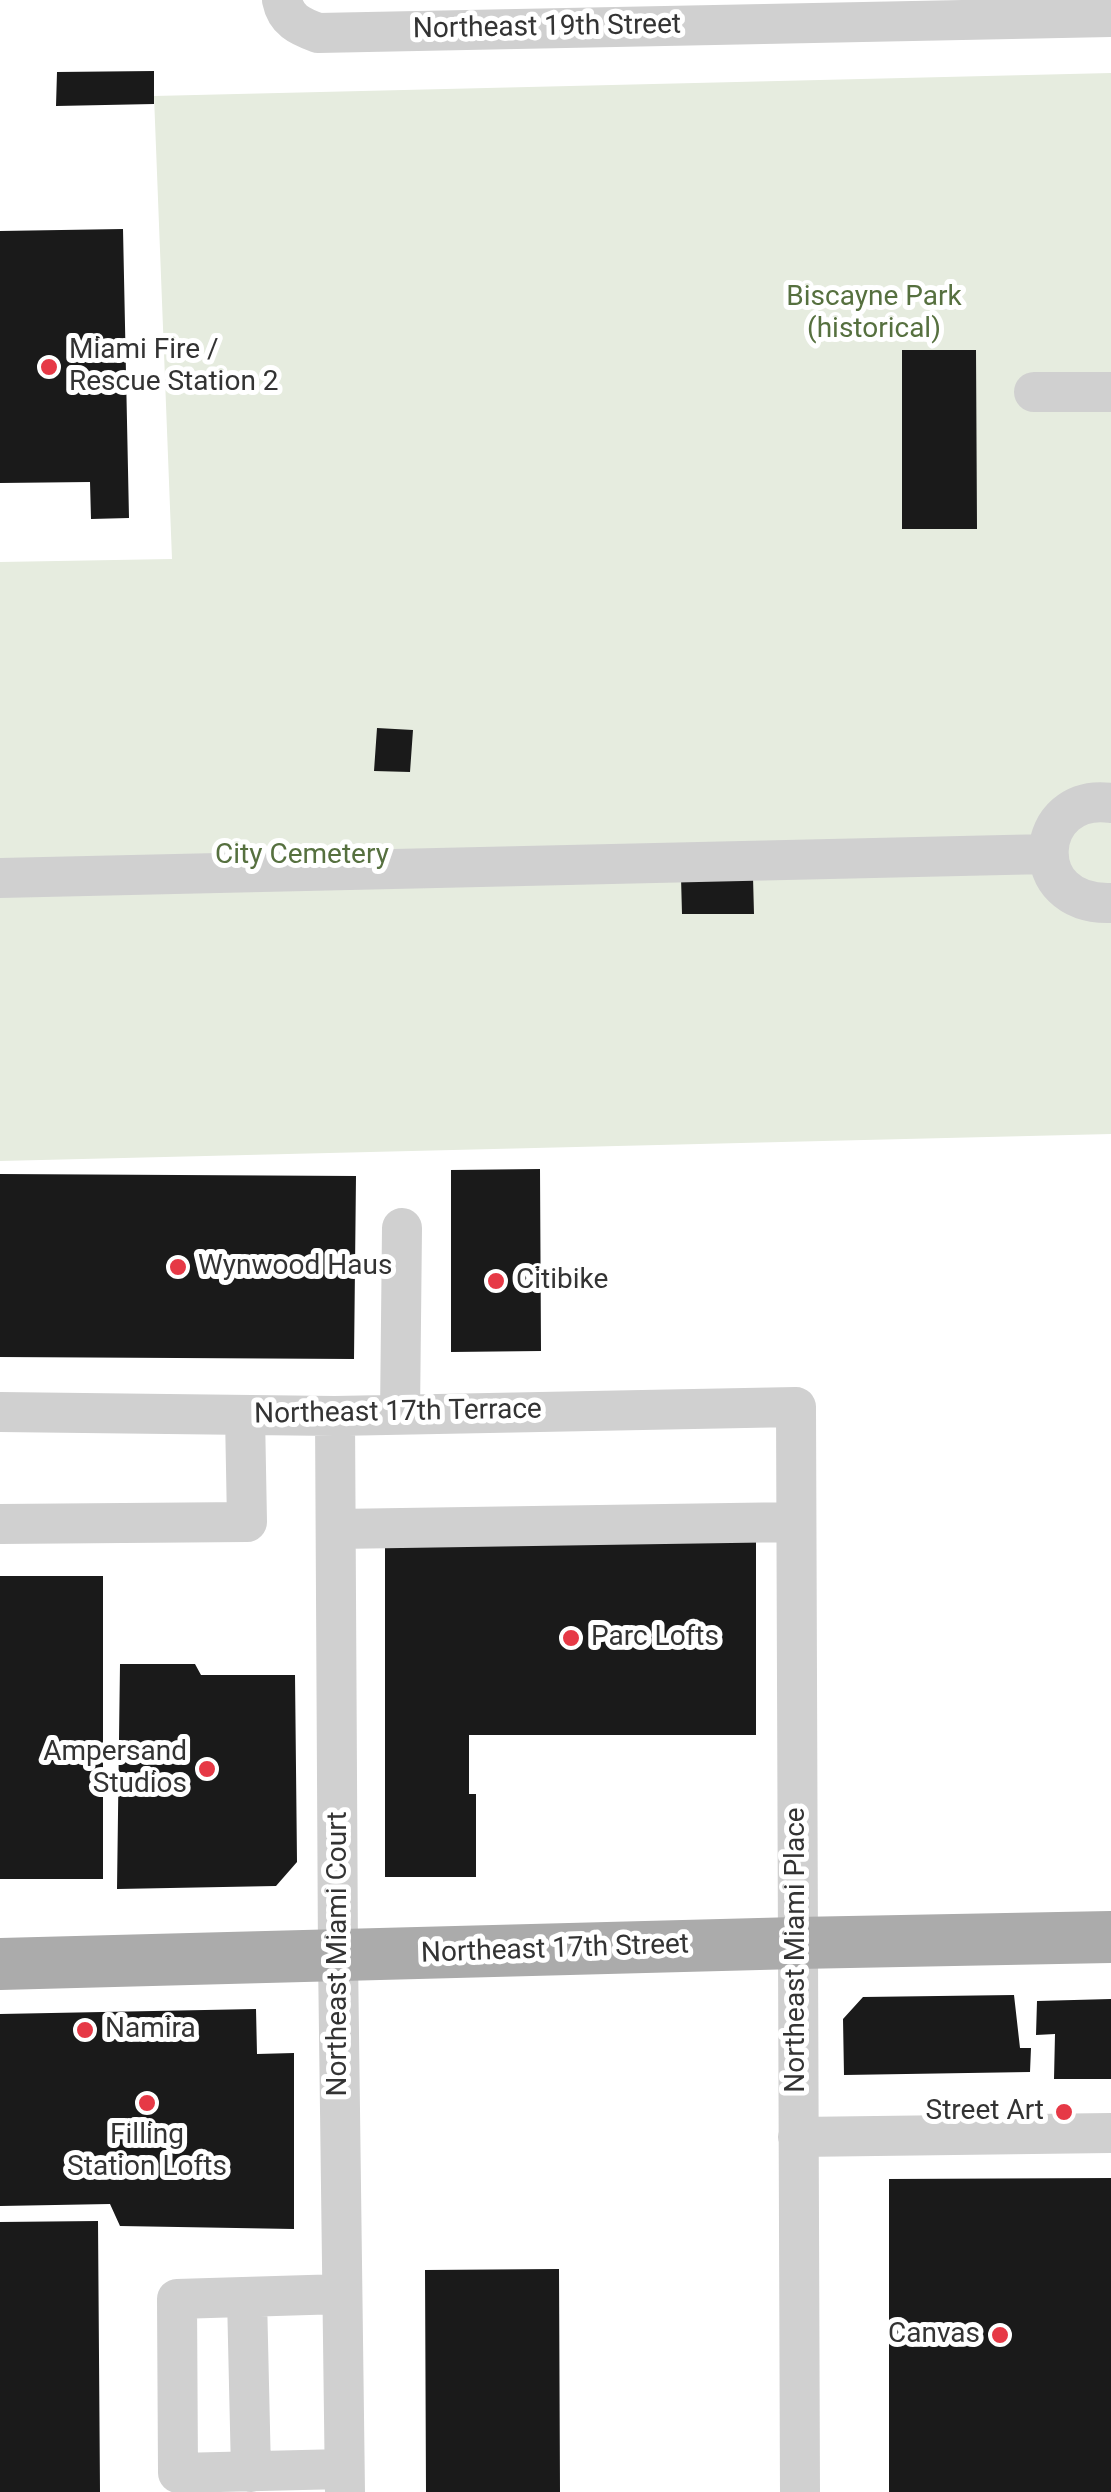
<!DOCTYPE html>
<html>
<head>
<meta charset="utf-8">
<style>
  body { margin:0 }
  canvas { display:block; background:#fff }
</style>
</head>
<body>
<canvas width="1111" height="2492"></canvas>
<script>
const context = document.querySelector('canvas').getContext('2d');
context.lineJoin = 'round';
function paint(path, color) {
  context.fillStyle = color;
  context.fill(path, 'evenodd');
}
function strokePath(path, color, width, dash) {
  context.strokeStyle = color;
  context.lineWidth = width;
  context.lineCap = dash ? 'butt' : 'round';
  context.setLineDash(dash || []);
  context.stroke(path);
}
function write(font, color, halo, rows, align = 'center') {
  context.font = font + ' Roboto,sans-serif';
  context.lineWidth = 10;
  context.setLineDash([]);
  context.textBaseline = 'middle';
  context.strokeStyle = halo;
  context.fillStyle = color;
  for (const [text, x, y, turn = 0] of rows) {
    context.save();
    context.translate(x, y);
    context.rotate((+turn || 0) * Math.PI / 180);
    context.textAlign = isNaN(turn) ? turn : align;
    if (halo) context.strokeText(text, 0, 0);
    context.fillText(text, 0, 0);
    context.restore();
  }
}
paint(new Path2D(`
  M1111,73V1134L0,1161V562L172,559L154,96Z`), '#e6ecdf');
paint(new Path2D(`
  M154,71V104L56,106L57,72Z
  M123,229L129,518L91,519L90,482L0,483V231Z
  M902,350H976L977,529H902Z
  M377,728L413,730L410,772L374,771Z
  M681,877H753L754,914H682Z
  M540,1169L541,1351L451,1352V1170Z
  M0,1174L356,1176L354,1359L0,1357Z
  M756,1528V1735H469V1794H476V1877H385V1540Z
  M0,1576H103V1879H0Z
  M120,1664H195L201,1675H295L297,1862L276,1886L117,1889Z
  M1014,1995L1020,2048H1031L1030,2072L844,2075L843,2019L863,1997Z
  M1111,1999V2079H1054L1055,2034L1036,2035L1037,2001Z
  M256,2009L257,2054L294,2053V2229L120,2226L110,2204L0,2206V2014Z
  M1111,2178V2492H889V2179Z
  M98,2221L100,2492H0V2222Z
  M559,2269L560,2492H426L425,2270Z`), '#1a1a1a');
strokePath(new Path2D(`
  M282,0C286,20 299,26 318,33L1111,17
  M1034,392H1111
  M1111,803C1033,792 1023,906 1111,903
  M0,878L1048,854
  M0,1412L335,1416L796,1407L800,2492
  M400,1414L402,1228
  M335,1416L338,1957L345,2492
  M0,1524L247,1522L245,1415
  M336,1529L796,1522
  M798,2137L1111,2133
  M342,2294L177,2299L178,2473L344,2469
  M247,2297L251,2472`), '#d0d0d0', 40);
strokePath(new Path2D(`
  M0,1964L797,1943L1111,1937`), '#ababab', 52);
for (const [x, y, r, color] of [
  [49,367,10,"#e63946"],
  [178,1267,10,"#e63946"],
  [496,1281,10,"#e63946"],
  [571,1638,10,"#e63946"],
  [207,1769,10,"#e63946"],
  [85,2030,10,"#e63946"],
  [147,2103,10,"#e63946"],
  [1064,2112,10,"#e63946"],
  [1000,2335,10,"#e63946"]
]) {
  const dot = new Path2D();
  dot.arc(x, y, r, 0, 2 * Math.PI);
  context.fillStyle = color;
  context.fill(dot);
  strokePath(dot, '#fff', 4);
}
write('28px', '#333', '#fff', [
  ["Northeast 19th Street",547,28,-1],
  ["Northeast 17th Terrace",398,1413,-1],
  ["Northeast 17th Street",555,1950,-2],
  ["Northeast Miami Place",797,1950,-90],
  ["Northeast Miami Court",339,1954,-90]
]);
write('28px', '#56703f', '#fff', [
  ["Biscayne Park",874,298],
  ["(historical)",874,330],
  ["City Cemetery",302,856]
]);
write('28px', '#333', '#fff', [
  ["Miami Fire /",69,351],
  ["Rescue Station 2",69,383],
  ["Wynwood Haus",198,1267],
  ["Citibike",516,1281],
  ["Parc Lofts",591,1638],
  ["Ampersand",187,1753,"right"],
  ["Studios",187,1785,"right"],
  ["Namira",105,2030],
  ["Street Art",1044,2112,"right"],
  ["Filling",147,2136,"center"],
  ["Station Lofts",147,2168,"center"],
  ["Canvas",980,2335,"right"]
], 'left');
</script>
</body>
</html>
